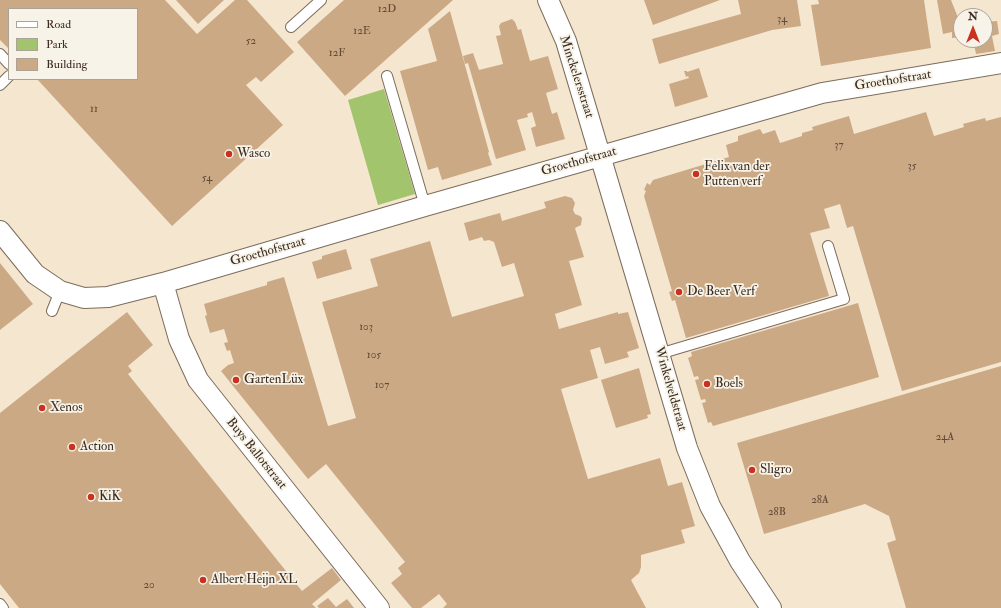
<!DOCTYPE html>
<html>
<head>
<meta charset="utf-8">
<style>
  body { margin:0 }
  #map { position:relative; width:1001px; height:608px; overflow:hidden; background:#f5e6d0; font-family:"IM FELL Double Pica",serif }
  canvas { display:block }
  .legend { position:absolute; left:8px; top:8px; width:130px; height:72px; box-sizing:border-box; background:#f7f3e8; border:1px solid #aca397; margin:0; padding:5px 7px; list-style:none; font-size:12px; color:#3b2a1e }
  .legend li { display:flex; align-items:center; gap:8px; height:20px }
  .legend b { width:20px; border:1px solid #aca397 }
  .north { position:absolute; left:953px; top:8px; width:40px; height:40px; box-sizing:border-box; background:#f7f3e8; border:1px solid #aca397; border-radius:50%; rotate:0deg; font-size:11px; font-weight:700; line-height:16px; text-align:center; color:#3b2a1e }
  .north::after { content:''; display:block; margin:auto; width:14px; height:18px; background:#c8321e; clip-path:polygon(50% 0,100% 100%,50% 72%,0 100%) }
</style>
</head>
<body>
<div id="map">
<canvas width="1001" height="608"></canvas>
<ul class="legend">
<li><b style="height:5px;background:#fff"></b>Road</li>
<li><b style="height:11px;background:#a2c46d"></b>Park</li>
<li><b style="height:11px;background:#cca985"></b>Building</li>
</ul>
<div class="north">N</div>
</div>
<script>
const context = document.querySelector('canvas').getContext('2d');
context.lineJoin = 'round';
function paint(path, color) {
  context.fillStyle = color;
  context.fill(path, 'evenodd');
}
function strokePath(path, color, width, dash) {
  context.strokeStyle = color;
  context.lineWidth = width;
  context.lineCap = dash ? 'butt' : 'round';
  context.setLineDash(dash || []);
  context.stroke(path);
}
function write(font, color, halo, rows, align = 'center') {
  context.font = font + ' "IM FELL Double Pica",serif';
  context.lineWidth = 3.5;
  context.setLineDash([]);
  context.textBaseline = 'middle';
  context.strokeStyle = halo;
  context.fillStyle = color;
  for (const [text, x, y, turn = 0] of rows) {
    context.save();
    context.translate(x, y);
    context.rotate((+turn || 0) * Math.PI / 180);
    context.textAlign = isNaN(turn) ? turn : align;
    if (halo) context.strokeText(text, 0, 0);
    context.fillText(text, 0, 0);
    context.restore();
  }
}
paint(new Path2D(`
  M384,89L415,194L378,205L348,100Z`), '#a2c46d');
paint(new Path2D(`
  M0,0H165L197,34L235,0H247L294,52L261,82L256,77L246,85L283,125L172,226L37,79H137V9H9V47L8,48L0,40Z
  M176,0H224L198,24Z
  M344,0H453L345,96L297,42Z
  M644,0H720L653,25Z
  M738,0H797L801,26L772,30L659,64L652,39L741,14Z
  M818,0H924L931,48L821,66L811,5L819,4Z
  M937,0H951L961,25V37L952,38V32L943,34Z
  M450,11L489,152L488,153L492,165L442,180L438,167L428,170L400,71L437,61L428,29Z
  M512,19L515,22L518,30L521,29L530,61L548,56L558,89L546,93L552,114L557,112L565,139L536,147L531,128L536,126L532,112L527,114L528,117L517,120L526,150L496,159L468,63L465,64L463,56L473,53L479,70L503,64L496,36L501,35L499,26L501,23Z
  M997,21L999,34L992,36L995,51L976,54L974,44L969,45L967,40H985V22Z
  M699,68L708,97L675,107L669,84L689,78L688,76L686,77L684,71H687V72Z
  M926,112L934,136L964,127L963,124L985,118L986,121L1001,117V362L902,391L853,226L847,228L840,204L824,209L830,228L810,233L829,296L686,338L675,300L672,301L669,292L672,291L644,196L646,191L644,190L647,183L650,185L653,180L729,157L726,145L738,141V136L760,129L763,134L775,130L780,143L802,136V133L813,130L812,127L849,116L854,134Z
  M565,196L572,198L575,203L573,210L575,214L580,216L582,218L581,225L575,228L584,257L569,261L582,305L555,314L559,329L618,312V314L628,312L639,348L627,352L629,357L605,364L600,347L590,350L598,378L561,389L588,479L660,458L668,486L682,482L695,526L681,530L685,543L641,555V567L639,573L631,580L646,608H443L447,604L439,594L421,608H412L391,583L402,574L398,568L405,562L326,464L308,479L221,371L228,365L234,363L230,350L227,351L224,343L228,342L224,329L210,333L205,316L207,315L204,304L267,285V282L284,277L328,426L356,418L322,302L378,286L370,259L430,241L452,317L524,296L514,263L502,267L494,242L489,240L484,241L482,237L469,241L464,223L500,213L502,221L546,208L544,202Z
  M346,249L352,269L317,279L312,262L322,259V256Z
  M0,263L33,304L0,330Z
  M858,303L879,377L713,426L711,422L708,423L702,403L706,402L705,399L701,400L695,380L699,379L698,376L694,377L688,358L692,356L691,352Z
  M127,312L153,345L128,366L132,371L128,374L302,591L332,568L341,580L312,604L316,608H19L0,584V413Z
  M1001,366V608H906L887,543L896,540L889,516L865,504L764,534L737,443Z
  M639,368L651,414L647,415L648,418L616,428L601,380Z
  M328,598L336,607L347,599L354,608H319L317,606Z`), '#cca985');
const lane = new Path2D(`
  M291,27L321,0
  M0,54L9,64
  M387,76L425,206
  M0,85L9,76
  M52,311L60,291
  M659,354L844,299L828,246
  M0,604L3,608`);
const street = new Path2D(`
  M548,0L566,41L687,448L710,506L740,561L771,608
  M0,231L35,274L60,291L84,298L108,297L163,283L425,206L822,93L1001,63
  M163,283L179,339L198,380L379,608`);
strokePath(lane, '#7c6c5c', 12);
strokePath(street, '#7c6c5c', 22);
strokePath(lane, '#fff', 10);
strokePath(street, '#fff', 20);
for (const [x, y, r, color] of [
  [229,154,4,"#c8321e"],
  [696,174,4,"#c8321e"],
  [679,292,4,"#c8321e"],
  [236,380,4,"#c8321e"],
  [707,384,4,"#c8321e"],
  [42,408,4,"#c8321e"],
  [72,447,4,"#c8321e"],
  [752,470,4,"#c8321e"],
  [91,497,4,"#c8321e"],
  [203,580,4,"#c8321e"]
]) {
  const dot = new Path2D();
  dot.arc(x, y, r, 0, 2 * Math.PI);
  context.fillStyle = color;
  context.fill(dot);
  strokePath(dot, '#f7f3e8', 1.5);
}
write('11px', '#5f4a38', null, [
  ["12D",387,10],
  ["34",782,20],
  ["12E",362,32],
  ["52",251,42],
  ["12F",337,54],
  ["11",94,110],
  ["37",839,146],
  ["35",912,167],
  ["54",207,179],
  ["103",366,328],
  ["105",374,356],
  ["107",382,386],
  ["24A",945,438],
  ["28A",820,501],
  ["28B",777,513],
  ["20",149,586]
]);
write('13px', '#3b2a1e', '#f7f3e8', [
  ["Minckelersstraat",576,77,72],
  ["Groethofstraat",893,81,-9],
  ["Groethofstraat",579,162,-16],
  ["Groethofstraat",268,252,-16],
  ["Winkelveldstraat",670,389,74],
  ["Buys Ballotstraat",256,454,51]
]);
write('13px', '#3b2a1e', '#f7f3e8', [
  ["Wasco",237,154],
  ["Felix van der",704,167],
  ["Putten verf",704,182],
  ["De Beer Verf",687,292],
  ["GartenLüx",244,380],
  ["Boels",715,384],
  ["Xenos",50,408],
  ["Action",80,447],
  ["Sligro",760,470],
  ["KiK",99,497],
  ["Albert Heijn XL",211,580]
], 'left');
</script>
</body>
</html>
